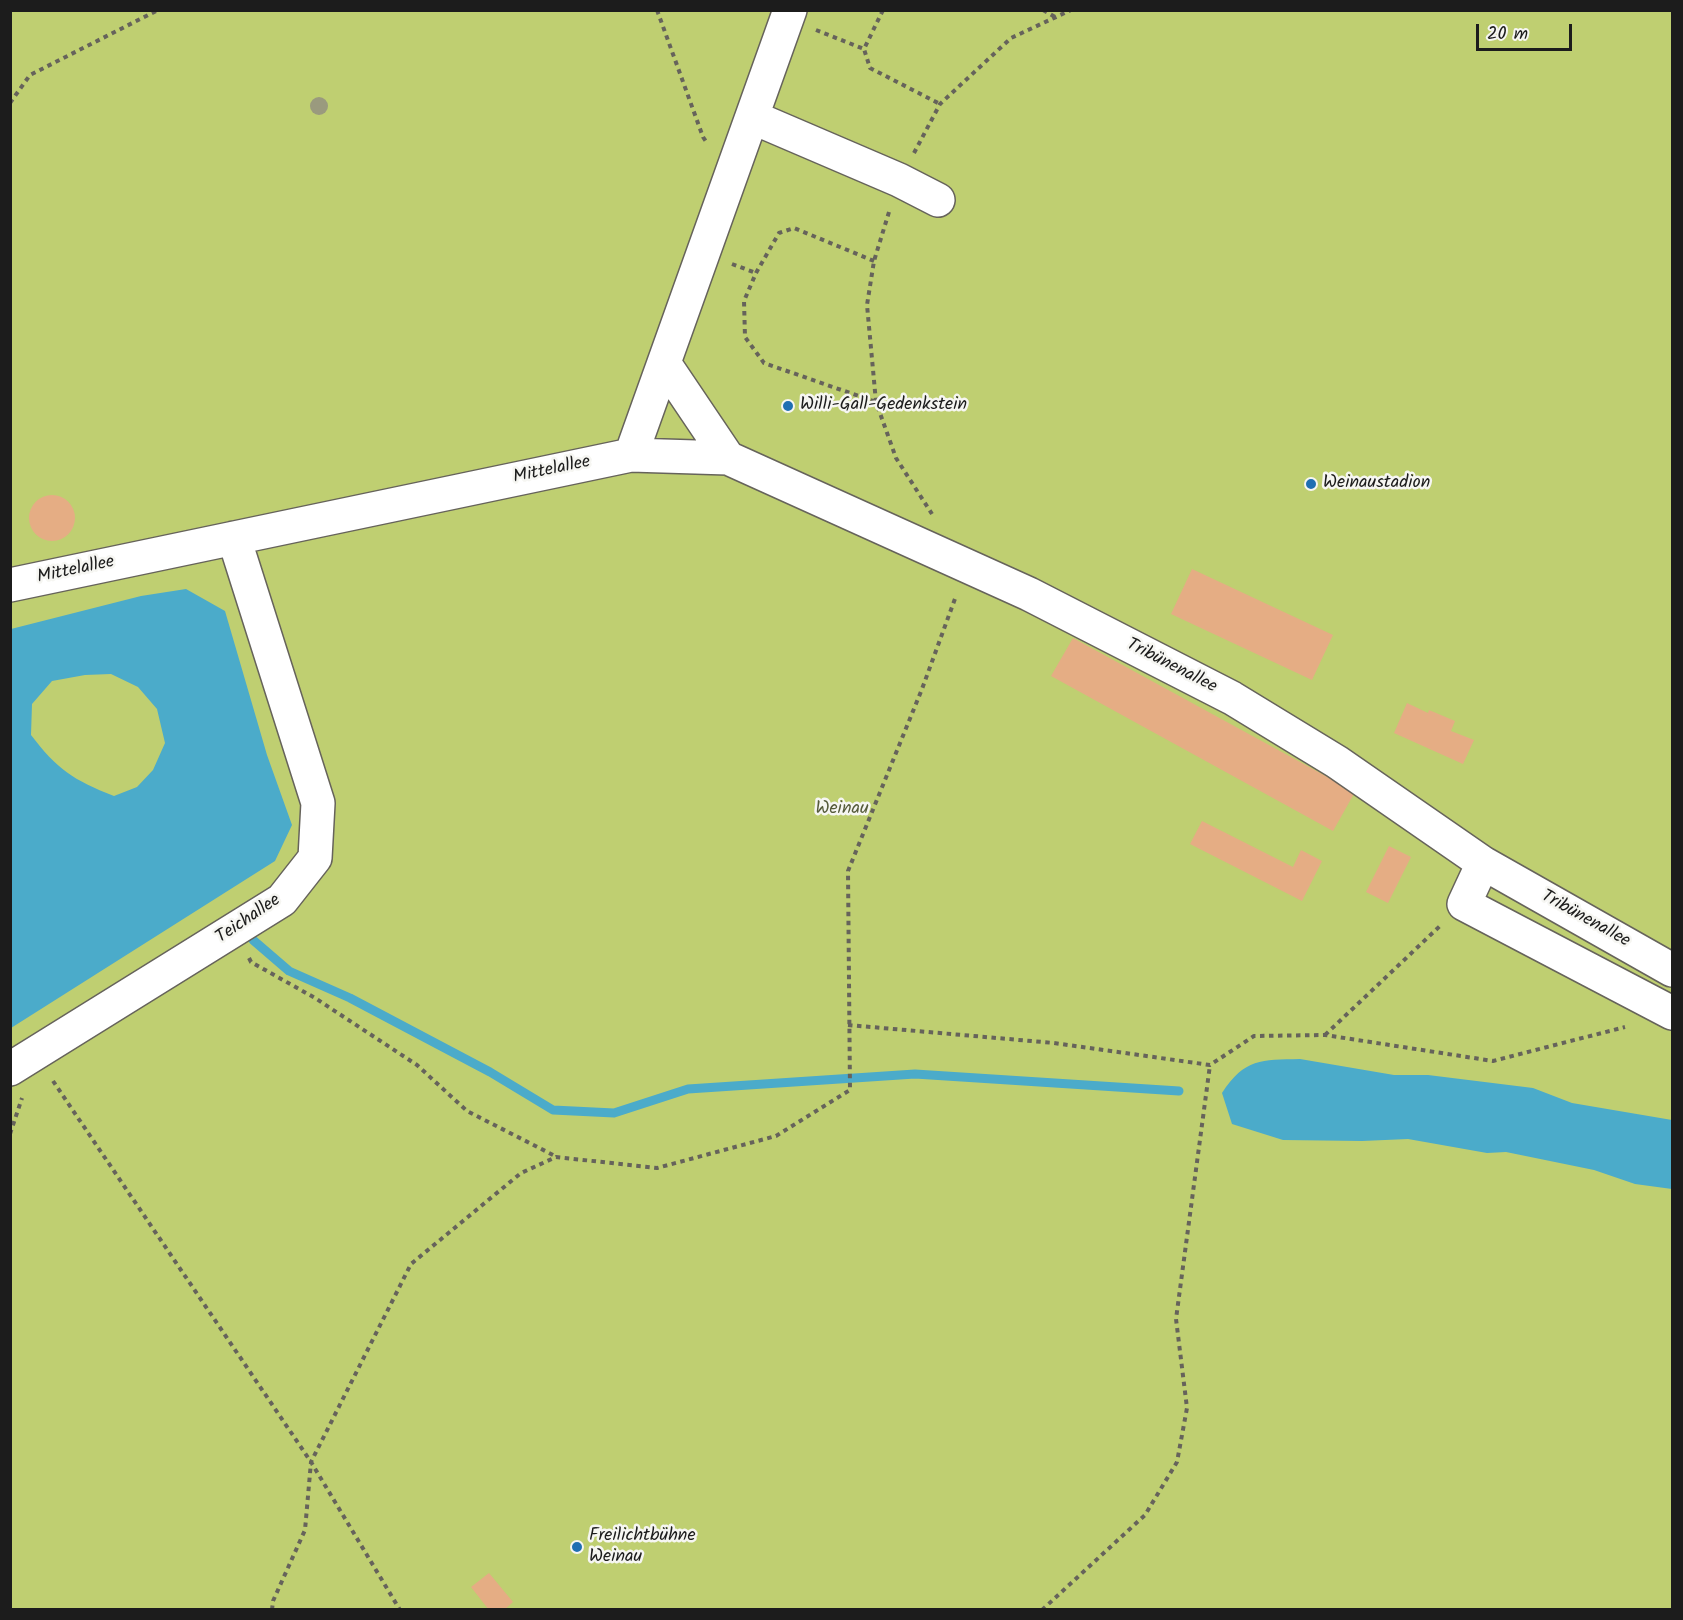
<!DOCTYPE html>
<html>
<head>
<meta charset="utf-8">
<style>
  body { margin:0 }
  #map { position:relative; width:1683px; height:1620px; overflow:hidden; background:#eee8d0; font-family:Kalam,sans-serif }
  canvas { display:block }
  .frame { position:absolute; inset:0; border:12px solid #1c1c1c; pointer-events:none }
  .scale { position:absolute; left:1476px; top:24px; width:96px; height:27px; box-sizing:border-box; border:3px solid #1c1c1c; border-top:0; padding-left:8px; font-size:18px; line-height:21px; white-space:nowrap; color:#1c1c1c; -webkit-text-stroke:4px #f6f6f2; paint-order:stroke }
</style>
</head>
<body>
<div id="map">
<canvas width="1683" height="1620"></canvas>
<div class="frame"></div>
<div class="scale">20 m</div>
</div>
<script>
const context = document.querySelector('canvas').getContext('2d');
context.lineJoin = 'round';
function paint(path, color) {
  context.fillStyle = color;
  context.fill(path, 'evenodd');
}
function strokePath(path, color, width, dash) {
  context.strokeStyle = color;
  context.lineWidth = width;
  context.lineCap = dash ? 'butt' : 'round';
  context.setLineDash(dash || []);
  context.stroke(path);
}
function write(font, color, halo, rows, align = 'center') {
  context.font = font + ' Kalam,sans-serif';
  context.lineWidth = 5;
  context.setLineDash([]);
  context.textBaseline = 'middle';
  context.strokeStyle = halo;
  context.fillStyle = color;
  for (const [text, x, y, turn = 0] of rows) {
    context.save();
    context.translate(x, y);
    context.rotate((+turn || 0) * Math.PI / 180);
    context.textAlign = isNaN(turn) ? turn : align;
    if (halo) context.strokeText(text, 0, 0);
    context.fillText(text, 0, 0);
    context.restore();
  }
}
paint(new Path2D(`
  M11,11H1672V1609L11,1610Z`), '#bfcf71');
paint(new Path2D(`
  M186,589L225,611L267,755L292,825L275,861L11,1028V629L141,596ZM111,674L138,687L157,709L165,743L153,770L137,787L114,796C73,780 57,769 31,735L32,704L52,681L85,675Z
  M1300,1059L1394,1075H1428L1533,1088L1572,1103L1672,1120V1189L1635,1184L1594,1170L1506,1152L1487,1153L1408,1139L1362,1141L1283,1140L1232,1124L1222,1093C1245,1058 1261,1060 1300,1059Z`), '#4babca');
strokePath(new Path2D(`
  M253,940L289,971L350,998L490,1072L553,1110L614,1113L688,1089L915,1074L1179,1091`), '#4babca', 9);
paint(new Path2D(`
  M29 518a23 23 0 1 1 46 0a23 23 0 1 1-46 0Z
  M1192,569L1333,635L1312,680L1171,614Z
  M1073,638L1355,792L1333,831L1051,676Z
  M1407,703L1428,713L1429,710L1455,721L1451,731L1474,740L1463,764L1394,733Z
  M1202,821L1293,867L1301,850L1322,861L1302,901L1190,844Z
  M1389,846L1411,857L1388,903L1366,892Z
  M489,1573L513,1602L504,1610H489L471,1587Z`), '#e5ad84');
const minor = new Path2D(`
  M752,117L899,180L938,200
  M664,363L728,458
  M631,455L790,10
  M10,585L631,455L728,458L1029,594L1232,698L1337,762L1483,863L1672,970
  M1483,863L1464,904L1672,1013
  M10,1069L282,900L315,858L318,803L234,538`);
strokePath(minor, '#66635b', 36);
strokePath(new Path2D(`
  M657,10L703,137L707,143
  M883,10L864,49L870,68L940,104
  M1043,10L1055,17
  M816,30L864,49
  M10,103L30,75L158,10
  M914,153L940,104L1011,38L1071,10
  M889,212L874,261L867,305L876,402L896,458L932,514
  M874,261L794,228L779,233L756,273L744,301L745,337L764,363L876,402
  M732,264L756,273
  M249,958L251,962L315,998L417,1065L467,1111L555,1156
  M848,1025L1054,1043L1210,1065L1254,1036L1325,1035L1493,1061L1625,1027
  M1325,1035L1441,925
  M53,1081L311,1462L400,1610
  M10,1134L22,1098
  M272,1610L273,1601L305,1530L311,1462L411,1264L521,1173L556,1157L657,1168L776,1136L850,1090L848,871L922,689L956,596
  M1042,1610L1145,1515L1177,1462L1187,1408L1176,1319L1210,1065`), '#66635b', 4, [4.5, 4.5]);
strokePath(minor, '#fff', 33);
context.fillStyle = '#9a9a7e';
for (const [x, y] of [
  [319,106]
]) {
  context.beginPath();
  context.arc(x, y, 9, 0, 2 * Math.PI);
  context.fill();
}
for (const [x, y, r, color] of [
  [788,406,6,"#1f6fb2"],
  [1311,484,6,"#1f6fb2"],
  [577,1547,6,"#1f6fb2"]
]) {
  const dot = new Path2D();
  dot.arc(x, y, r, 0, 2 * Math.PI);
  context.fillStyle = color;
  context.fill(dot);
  strokePath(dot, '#f6f6f2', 2);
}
write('18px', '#1c1c1c', '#f6f6f2', [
  ["Willi-Gall-Gedenkstein",800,406],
  ["Weinaustadion",1323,484],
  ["Freilichtbühne",589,1537],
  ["Weinau",589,1558]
], 'left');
write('18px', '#1c1c1c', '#f6f6f2', [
  ["Mittelallee",552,471,-12],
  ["Mittelallee",76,571,-12],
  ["Tribünenallee",1171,667,27],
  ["Teichallee",249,920,-34],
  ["Tribünenallee",1585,920,29]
]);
write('18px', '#555b3a', '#f6f6f2', [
  ["Weinau",842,810]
]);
</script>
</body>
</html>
